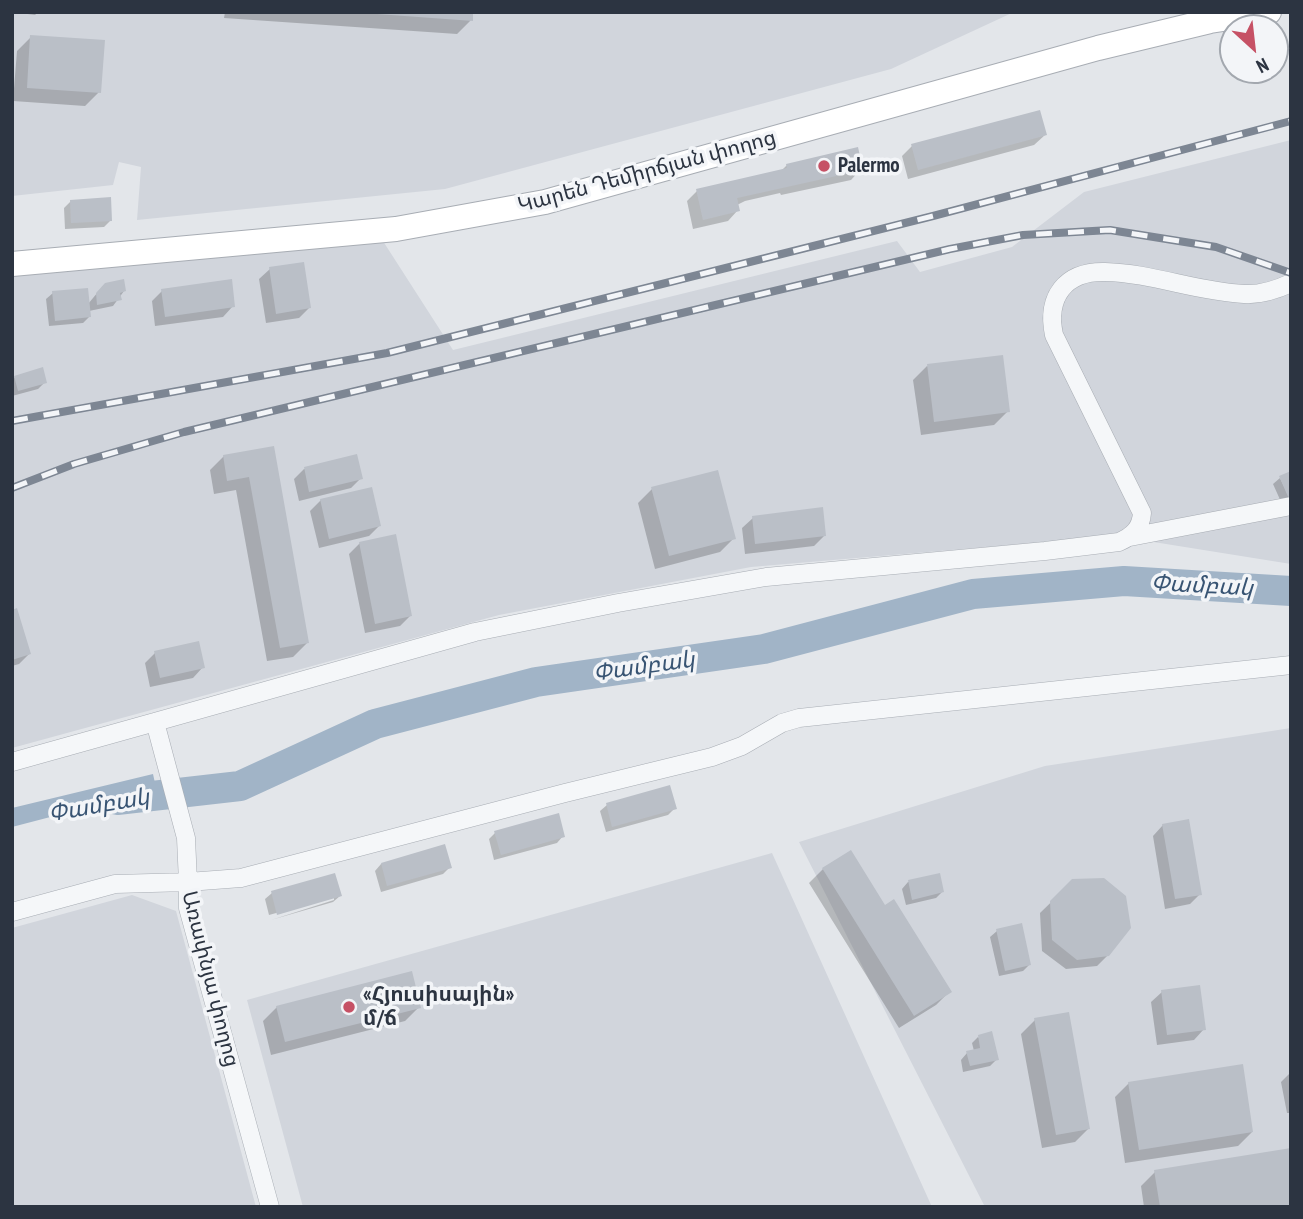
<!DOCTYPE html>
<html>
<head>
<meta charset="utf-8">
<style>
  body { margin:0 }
  #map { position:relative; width:1303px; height:1219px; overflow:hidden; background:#e3e6ea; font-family:"PT Sans Narrow",sans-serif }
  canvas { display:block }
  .frame { position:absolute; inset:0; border:14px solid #2c3441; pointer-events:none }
  .north { position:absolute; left:1219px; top:14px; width:70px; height:70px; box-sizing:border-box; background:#f3f5f8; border:2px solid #a3a8af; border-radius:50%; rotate:153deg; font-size:19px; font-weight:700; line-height:28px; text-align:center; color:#2c3441 }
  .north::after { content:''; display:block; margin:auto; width:24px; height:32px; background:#c65165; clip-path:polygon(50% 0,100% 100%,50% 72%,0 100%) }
</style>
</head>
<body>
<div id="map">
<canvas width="1303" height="1219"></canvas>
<div class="frame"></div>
<div class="north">N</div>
</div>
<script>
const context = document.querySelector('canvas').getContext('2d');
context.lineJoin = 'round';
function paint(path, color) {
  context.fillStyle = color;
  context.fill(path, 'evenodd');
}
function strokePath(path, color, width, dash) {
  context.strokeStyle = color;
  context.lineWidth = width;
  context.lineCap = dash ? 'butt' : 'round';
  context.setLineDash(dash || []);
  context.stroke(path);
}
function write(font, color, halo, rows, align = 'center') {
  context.font = font + ' "PT Sans Narrow","Noto Sans Armenian",sans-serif';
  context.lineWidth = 7;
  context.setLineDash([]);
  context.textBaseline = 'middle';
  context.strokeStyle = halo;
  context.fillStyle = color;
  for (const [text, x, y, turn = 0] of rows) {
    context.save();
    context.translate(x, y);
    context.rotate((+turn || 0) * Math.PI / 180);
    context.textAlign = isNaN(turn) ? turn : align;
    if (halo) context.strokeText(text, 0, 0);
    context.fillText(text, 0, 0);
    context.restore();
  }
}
paint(new Path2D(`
  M12,12H1014L891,69L445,189L137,220L141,167L119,162L113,185L12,196Z
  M1291,140V564L1116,536L751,567L499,615L12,748V271L381,238L453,350L897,241L920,272L1012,247L1084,192Z
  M1291,728V1207H985L799,842L1045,766Z
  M772,853L932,1207H303L247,1000Z
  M132,895L176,911L256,1207H12V928Z`), '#d1d5dc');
paint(new Path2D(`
  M153,774L160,806L58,815L12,827V808Z`), '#a1b4c7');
paint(new Path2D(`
  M12,12H38L35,15Z
  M225,12H472L471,20L457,34L224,18Z
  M31,37L99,92L85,106L13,101L17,51Z
  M1045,135L1034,145L908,179L902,156L912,146Z
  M787,165L861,169L851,180L781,195L780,193L745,201L737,205L738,210L728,221L693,229L687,201L697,191L781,171Z
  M71,201L111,220L104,227L65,229L64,208Z
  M270,269L309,308L299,318L266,323L259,279Z
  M124,291L113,306L89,311V317L83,323L49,326L46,299L53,293L88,304L98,292Z
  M162,291L233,306L223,317L155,326L152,301Z
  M927,366L1008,411L994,425L921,435L913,380Z
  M15,377L45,382L38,389L12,396V380Z
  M272,448L307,643L293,657L267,661L236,490L214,494L210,470L224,456Z
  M304,469L361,478L351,488L299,501L294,479Z
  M1280,478L1291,501L1282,504L1273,484Z
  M652,489L734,538L720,552L655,569L638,503Z
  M321,500L379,526L369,536L319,548L310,511Z
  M753,518L824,536L814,546L745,554L742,528Z
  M360,543L410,616L400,626L365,633L349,554Z
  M12,611L29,654L19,664L12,666Z
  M155,653L203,667L193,678L150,687L145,663Z
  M607,805L675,808L668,815L606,832L600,811Z
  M1163,825L1200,894L1190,904L1165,909L1153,836Z
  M495,833L563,836L557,843L494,860L489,839Z
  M381,864L450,867L443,874L381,892L375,871Z
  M823,869L950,991L936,1005L899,1028L809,883Z
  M939,875L942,892L936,898L906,905L902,889L908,882Z
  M1073,881L1108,955L1097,966L1066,969L1042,951L1040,913Z
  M272,893L340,896L333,902L271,920L334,900V897L269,915L265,899Z
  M997,931L1029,965L1023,971L999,976L990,937Z
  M1162,992L1204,1029L1194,1040L1157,1045L1151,1002Z
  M277,1007H419L405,1021L271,1055L263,1021Z
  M1035,1020L1089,1128L1075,1142L1042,1148L1021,1034Z
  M978,1037L997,1059L990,1066L963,1072L961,1060L967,1053L974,1051L972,1043Z
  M1291,1072V1113H1287L1281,1082Z
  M1129,1083L1252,1132L1238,1146L1125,1163L1115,1097Z
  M1155,1172L1291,1207H1144L1141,1186Z`), '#0003');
strokePath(new Path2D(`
  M117,800L240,786L375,724L536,682L764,649L973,594L1124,581L1291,591`), '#a1b4c7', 30);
paint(new Path2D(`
  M377,12H473V21L377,14Z
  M30,35L105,40L101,93L27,88Z
  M1040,110L1047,135L918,170L911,144Z
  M858,147L863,170L737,198L740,211L703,220L696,189L787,168L786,164Z
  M111,197L112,221L71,223L70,200Z
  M304,262L311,308L276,314L269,267Z
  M124,279L126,291L120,293L122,300L97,305L96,293L105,283Z
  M232,279L235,307L165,317L161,289Z
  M88,288L91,317L55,321L52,291Z
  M1003,355L1010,412L934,422L927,364Z
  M43,367L47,383L18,391L14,376Z
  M274,446L309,643L280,648L249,477L227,481L223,455Z
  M357,454L363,479L309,492L304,467Z
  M718,470L736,539L669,556L651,487Z
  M1291,471V498L1289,499L1279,476Z
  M372,487L381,526L329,539L320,499Z
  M823,507L826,536L755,544L752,516Z
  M396,534L412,616L375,624L359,542Z
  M17,608L31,654L12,660V610Z
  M199,641L205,668L160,678L154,651Z
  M670,785L677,809L612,827L606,803Z
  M559,813L565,837L501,855L494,831Z
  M1189,819L1202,895L1175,899L1162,824Z
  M445,844L452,868L387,886L381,863Z
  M851,850L885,905L894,899L952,992L914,1016L822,868Z
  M335,873L342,896L277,915L271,891Z
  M940,873L944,892L912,900L908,880Z
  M1104,878L1126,896L1131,928L1109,956L1077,960L1052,940L1050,901L1072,879Z
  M1022,923L1031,965L1005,971L996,929Z
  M412,971L421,1008L285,1042L276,1006Z
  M1200,985L1206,1030L1167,1035L1161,990Z
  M1069,1012L1090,1129L1056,1135L1034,1018Z
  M992,1031L999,1060L970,1066L966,1051L980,1048L978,1035Z
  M1243,1064L1253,1132L1139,1150L1128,1082Z
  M1291,1148V1207H1160L1154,1170Z`), '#babfc7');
const street = new Path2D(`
  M1130,537L1291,506
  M155,722L475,632L618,603L766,577L1045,551L1119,542C1133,536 1141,528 1142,513L1054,335C1046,297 1065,271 1105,272C1152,273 1197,292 1244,294C1260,295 1276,290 1291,283
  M12,762L155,722L186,838L188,882L241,878L565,793L712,757L742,746L782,723L799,718L1291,665
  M12,912L115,884L188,882V908L270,1207`);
const secondary = new Path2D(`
  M12,264L396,229L545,202L1098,48L1210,21L1269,12`);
strokePath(street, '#a8adb4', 19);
strokePath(secondary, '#a8adb4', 26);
strokePath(street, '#f5f7f9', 18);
strokePath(secondary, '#fff', 24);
const rail = new Path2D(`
  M12,421L387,353L933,216L1291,121
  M12,488L74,464L184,432L950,249L1023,235L1110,230L1216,247L1291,273`);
strokePath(rail, '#7d8693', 8);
strokePath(rail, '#f3f5f8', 5, [16]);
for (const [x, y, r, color] of [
  [824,166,7,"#c65165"],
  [349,1007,7,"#c65165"]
]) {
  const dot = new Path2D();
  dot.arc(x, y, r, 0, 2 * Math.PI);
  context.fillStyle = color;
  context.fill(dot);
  strokePath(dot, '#f3f5f8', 2.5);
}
write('bold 21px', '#2c3441', '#f3f5f8', [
  ["Palermo",838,166],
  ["«Հյուսիսային»",363,995],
  ["մ/ճ",363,1019]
], 'left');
write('21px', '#2c3441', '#f3f5f8', [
  ["Կարեն Դեմիրճյան փողոց",647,172,-15],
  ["Առափնյա փողոց",210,979,76]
]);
write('italic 23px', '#385473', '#f3f5f8', [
  ["Փամբակ",1202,586,3],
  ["Փամբակ",644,667,-8],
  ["Փամբակ",99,806,-10]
]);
</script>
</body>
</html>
